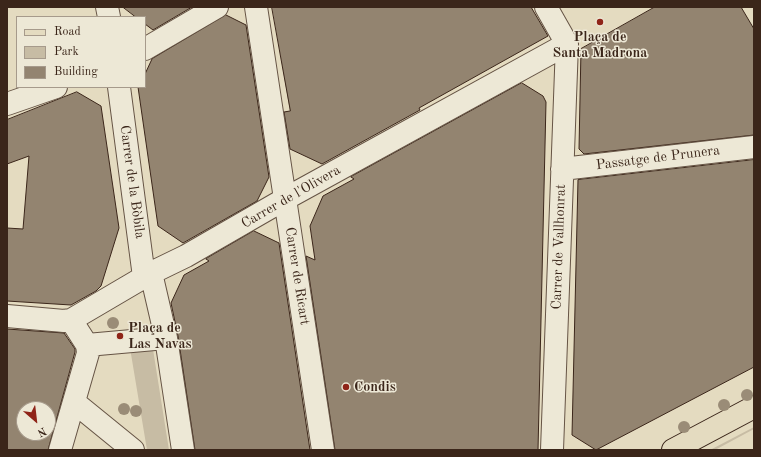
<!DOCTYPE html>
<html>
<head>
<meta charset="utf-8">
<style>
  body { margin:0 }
  #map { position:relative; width:761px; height:457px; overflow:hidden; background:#e4dbc0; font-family:"Old Standard TT",serif }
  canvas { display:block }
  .frame { position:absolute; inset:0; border:8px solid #3b261a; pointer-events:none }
  .legend { position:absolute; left:16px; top:16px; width:130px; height:72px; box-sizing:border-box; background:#ede8d6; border:1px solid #a69a8b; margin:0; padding:5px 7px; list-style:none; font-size:12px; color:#3b261a }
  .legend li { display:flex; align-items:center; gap:8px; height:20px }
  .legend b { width:20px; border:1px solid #a69a8b }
  .north { position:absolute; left:16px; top:401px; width:40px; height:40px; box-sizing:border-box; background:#ede8d6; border:1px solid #a69a8b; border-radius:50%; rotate:152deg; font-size:11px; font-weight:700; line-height:16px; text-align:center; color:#3b261a }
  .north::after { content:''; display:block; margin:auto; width:14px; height:18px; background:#8f2418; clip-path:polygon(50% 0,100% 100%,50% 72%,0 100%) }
</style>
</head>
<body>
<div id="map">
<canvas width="761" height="457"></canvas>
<div class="frame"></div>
<ul class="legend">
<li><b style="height:5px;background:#e4dbc0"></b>Road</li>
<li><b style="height:11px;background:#c7bca4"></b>Park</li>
<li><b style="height:11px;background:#938470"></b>Building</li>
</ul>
<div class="north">N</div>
</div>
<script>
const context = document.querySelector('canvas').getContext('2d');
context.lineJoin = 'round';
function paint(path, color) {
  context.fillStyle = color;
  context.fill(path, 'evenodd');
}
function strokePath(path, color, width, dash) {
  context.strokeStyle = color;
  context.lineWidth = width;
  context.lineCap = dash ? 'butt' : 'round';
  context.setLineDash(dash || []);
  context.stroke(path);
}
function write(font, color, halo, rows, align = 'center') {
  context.font = font + ' "Old Standard TT",serif';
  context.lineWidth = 3;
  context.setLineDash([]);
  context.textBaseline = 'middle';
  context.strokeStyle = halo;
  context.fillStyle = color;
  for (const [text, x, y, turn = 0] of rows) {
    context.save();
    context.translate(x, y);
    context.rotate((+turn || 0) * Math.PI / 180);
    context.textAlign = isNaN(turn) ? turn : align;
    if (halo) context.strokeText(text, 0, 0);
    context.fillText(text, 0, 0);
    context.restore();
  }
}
paint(new Path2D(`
  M152,343L169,450H147L130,348Z
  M754,427V429L715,450H710Z`), '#c7bca4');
const building = new Path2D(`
  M123,7H192L153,30L145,24V17H136Z
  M272,7H531L548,36L419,108L420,110L322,164L290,149L284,112L290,111Z
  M655,7H741L754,29V135L584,154L579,149L581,49Z
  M226,15L246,25L269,177L257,201L183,243L158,226L138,87H145V74L152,59Z
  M522,83L543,96L546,102L538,450H335L306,256L315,260L310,226L323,196L354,179L351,177Z
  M77,92L101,106L119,228L101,286L96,291L71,305L7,301V228L23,229L29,156L7,164V120Z
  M754,160V367L596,450L572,435L578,180Z
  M254,231L279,243L310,450H195L178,336L171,303L184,275L209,261L206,259Z
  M7,329L64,333L75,349V352L48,450H7ZM24,409H48V433H24Z`);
paint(building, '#938470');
strokePath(building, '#3b261a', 1);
const minor = new Path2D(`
  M107,7L109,17
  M256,7L323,450
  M546,7L567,44
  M145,49L217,7
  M119,87L144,277
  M7,104L56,87
  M562,169L754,147
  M151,273L166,338L183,450
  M7,316L64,321L71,320L151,273L186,256L285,199L567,44
  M87,345L166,338
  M74,402L133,450
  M60,450L88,353L87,345L71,320
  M552,450L567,44`);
const major = new Path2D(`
  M673,450L754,407`);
strokePath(minor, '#655344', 24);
strokePath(major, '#3b261a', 24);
strokePath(minor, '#ede8d6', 22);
strokePath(major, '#e4dbc0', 22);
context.fillStyle = '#9a8c77';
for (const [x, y] of [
  [113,323],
  [747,395],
  [724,405],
  [124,409],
  [136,411],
  [684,427]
]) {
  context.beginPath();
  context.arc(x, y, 6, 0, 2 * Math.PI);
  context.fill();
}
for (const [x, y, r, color] of [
  [600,22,4,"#8f2418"],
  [120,336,4,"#8f2418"],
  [346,387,4,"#8f2418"]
]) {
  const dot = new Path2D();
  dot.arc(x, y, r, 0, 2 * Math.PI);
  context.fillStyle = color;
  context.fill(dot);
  strokePath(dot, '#ede8d6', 1.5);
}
write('bold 14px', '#3b261a', '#ede8d6', [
  ["Plaça de",600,37,"center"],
  ["Santa Madrona",600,53,"center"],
  ["Plaça de",128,328],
  ["Las Navas",128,344],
  ["Condis",354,387]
], 'left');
write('14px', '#3b261a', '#ede8d6', [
  ["Passatge de Prunera",658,158,-7],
  ["Carrer de la Bòbila",132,182,82],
  ["Carrer de l'Olivera",291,197,-30],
  ["Carrer de Vallhonrat",559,247,-88],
  ["Carrer de Ricart",297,276,81]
]);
</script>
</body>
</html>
